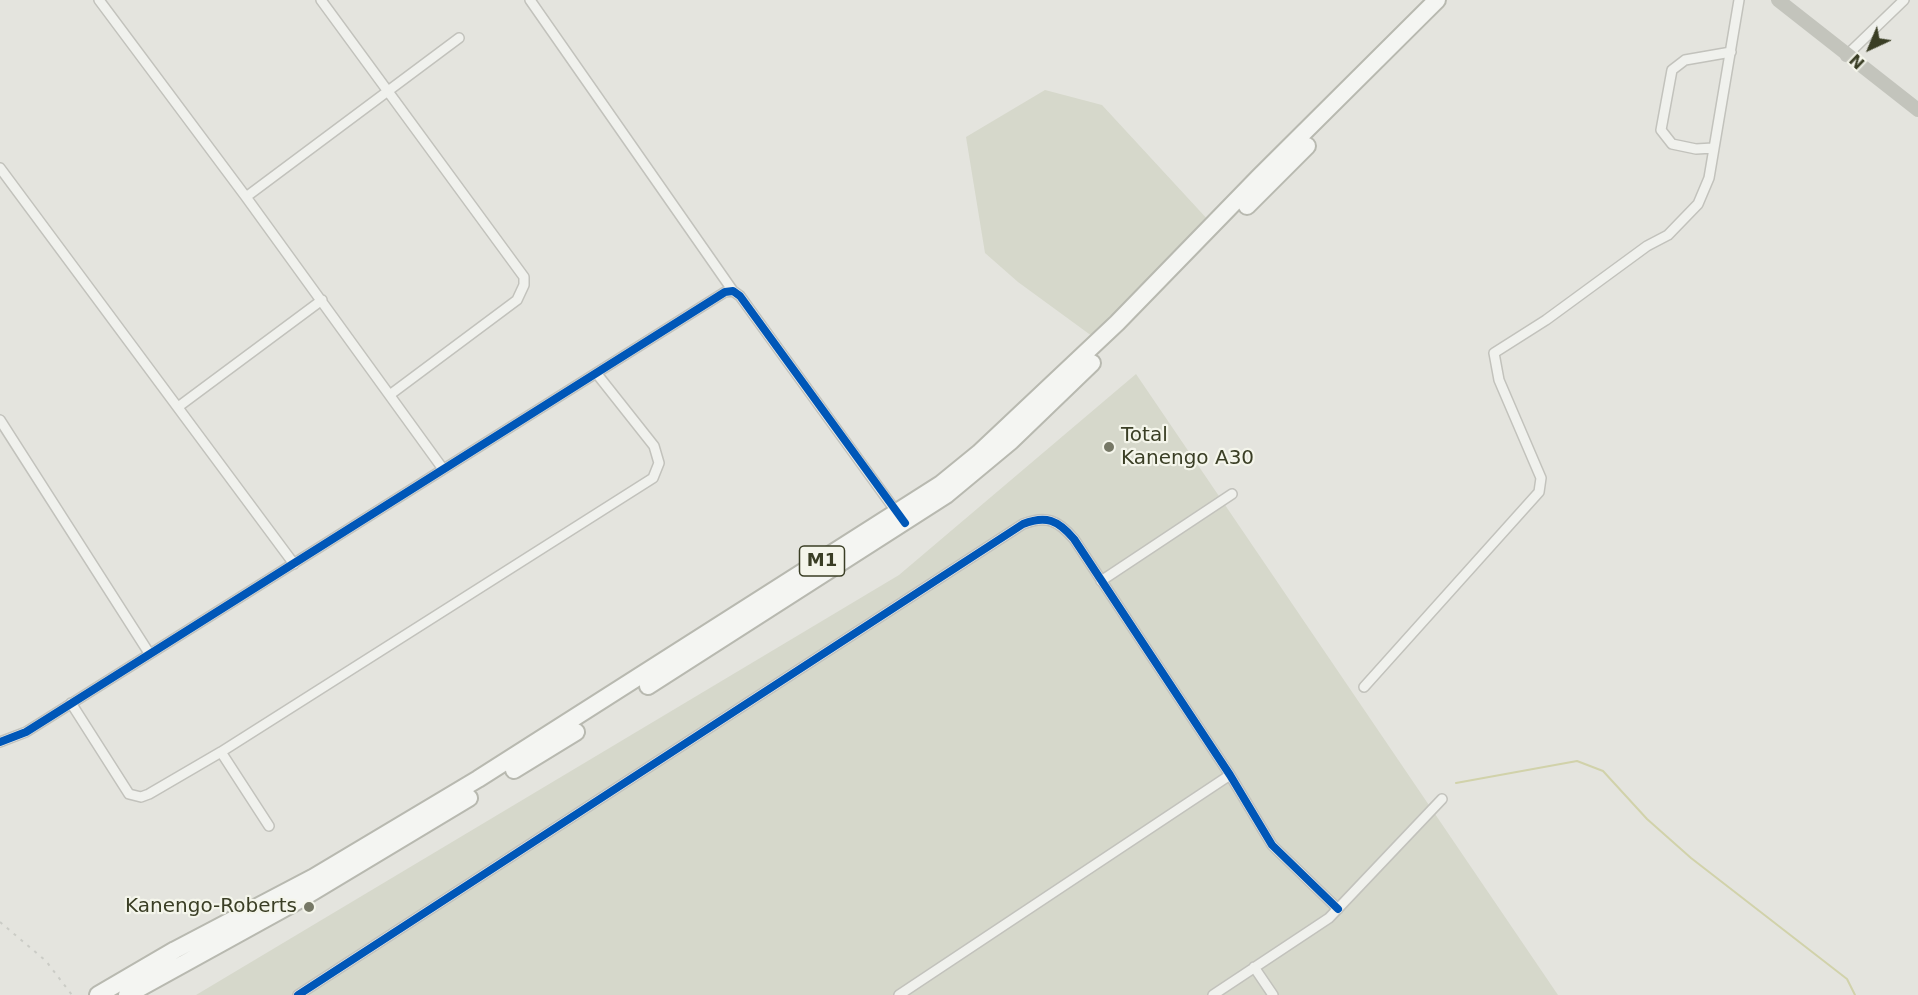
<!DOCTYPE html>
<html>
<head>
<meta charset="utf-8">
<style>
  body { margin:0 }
  #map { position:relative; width:1918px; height:995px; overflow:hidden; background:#e4e4de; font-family:"DejaVu Sans",sans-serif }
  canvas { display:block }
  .north { position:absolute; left:1840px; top:18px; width:60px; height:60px; -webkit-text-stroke:4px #f4f5eb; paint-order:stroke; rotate:224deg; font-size:16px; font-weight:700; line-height:24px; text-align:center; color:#3a3e25 }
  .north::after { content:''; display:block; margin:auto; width:21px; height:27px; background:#3a3e25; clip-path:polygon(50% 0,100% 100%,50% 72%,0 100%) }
</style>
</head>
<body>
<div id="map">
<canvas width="1918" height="995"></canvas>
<div class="north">N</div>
</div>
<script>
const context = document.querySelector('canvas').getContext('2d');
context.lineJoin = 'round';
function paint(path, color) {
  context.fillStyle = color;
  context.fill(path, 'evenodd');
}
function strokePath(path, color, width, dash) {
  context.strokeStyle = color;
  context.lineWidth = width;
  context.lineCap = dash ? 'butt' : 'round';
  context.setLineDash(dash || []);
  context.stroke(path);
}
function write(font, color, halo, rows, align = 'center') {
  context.font = font + ' "DejaVu Sans",sans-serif';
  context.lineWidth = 4.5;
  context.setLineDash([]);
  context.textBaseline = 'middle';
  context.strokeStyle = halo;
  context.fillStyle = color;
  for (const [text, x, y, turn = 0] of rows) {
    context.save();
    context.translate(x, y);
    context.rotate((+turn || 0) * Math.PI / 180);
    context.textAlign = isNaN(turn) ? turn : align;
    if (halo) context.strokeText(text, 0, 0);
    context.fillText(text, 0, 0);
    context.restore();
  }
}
paint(new Path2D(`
  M1045,90L1102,105L1210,222L1096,339L1018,282L985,253L966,137Z
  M1136,374L1558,995H196L899,575Z`), '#d6d8cb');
strokePath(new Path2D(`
  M1456,783L1577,761L1603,771L1647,819L1691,858L1847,979L1855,995`), '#d1d2aa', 2);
const street = new Path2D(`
  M99,0L246,197L443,469
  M321,0L524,277V285L517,300L391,394
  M530,0L733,291
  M1846,56L1904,0
  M1713,148L1696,149L1672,144L1661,130L1672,70L1685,60L1731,52
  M0,168L294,564
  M246,197L459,38
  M178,407L322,300
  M0,420L149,653
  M1101,581L1232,494
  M1364,687L1539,492L1541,478L1499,380L1494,353L1546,320L1647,246L1668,235L1698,204L1709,178L1739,0
  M71,703L129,794L141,797L149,794L221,752L653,478L659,463L654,446L597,374
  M0,742L26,732L725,292L733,291L740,296L898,514
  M221,752L269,826
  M1254,967L1273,995
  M298,995L1023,524C1046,515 1058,520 1074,539L1230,775L1272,845L1338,909
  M899,995L1230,775
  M1213,995L1329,918L1442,799`);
const highway = new Path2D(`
  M1247,206L1307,146
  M648,686L946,495L1011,441L1092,363
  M514,770L576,732
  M98,995L175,950L314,877L478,779L941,484L979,453L1117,323L1259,177L1437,0
  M127,995L301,899L469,798`);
strokePath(street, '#c2c2bc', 12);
strokePath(highway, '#b8b9b0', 20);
strokePath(street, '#f0f1ed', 9);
strokePath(new Path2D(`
  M1778,0L1918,110`), '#c3c4bc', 14);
strokePath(highway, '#f4f5f2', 16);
strokePath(new Path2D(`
  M0,922L46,961L72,995`), '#cbccc6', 2, [3, 6]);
strokePath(new Path2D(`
  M0,742L26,732L725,292L733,291L740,296L905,523
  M298,995L1023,524C1046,515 1058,520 1074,539L1230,775L1272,845L1338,909`), '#0057b8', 8);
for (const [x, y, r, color] of [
  [1109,447,6,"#767866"],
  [309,907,6,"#767866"]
]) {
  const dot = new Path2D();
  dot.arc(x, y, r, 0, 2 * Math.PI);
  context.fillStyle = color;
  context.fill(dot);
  strokePath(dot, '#f4f5eb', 2);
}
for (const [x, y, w] of [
  [822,561,45]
]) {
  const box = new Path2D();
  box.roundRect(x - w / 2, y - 15, w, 30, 4.5);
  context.fillStyle = '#f4f5eb';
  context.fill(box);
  strokePath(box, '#3a3e25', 1.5);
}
write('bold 18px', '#3a3e25', null, [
  ["M1",822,561]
]);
write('20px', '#3a3e25', '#f4f5eb', [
  ["Total",1121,436],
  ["Kanengo A30",1121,459],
  ["Kanengo-Roberts",297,907,"right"]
], 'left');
</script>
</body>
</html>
